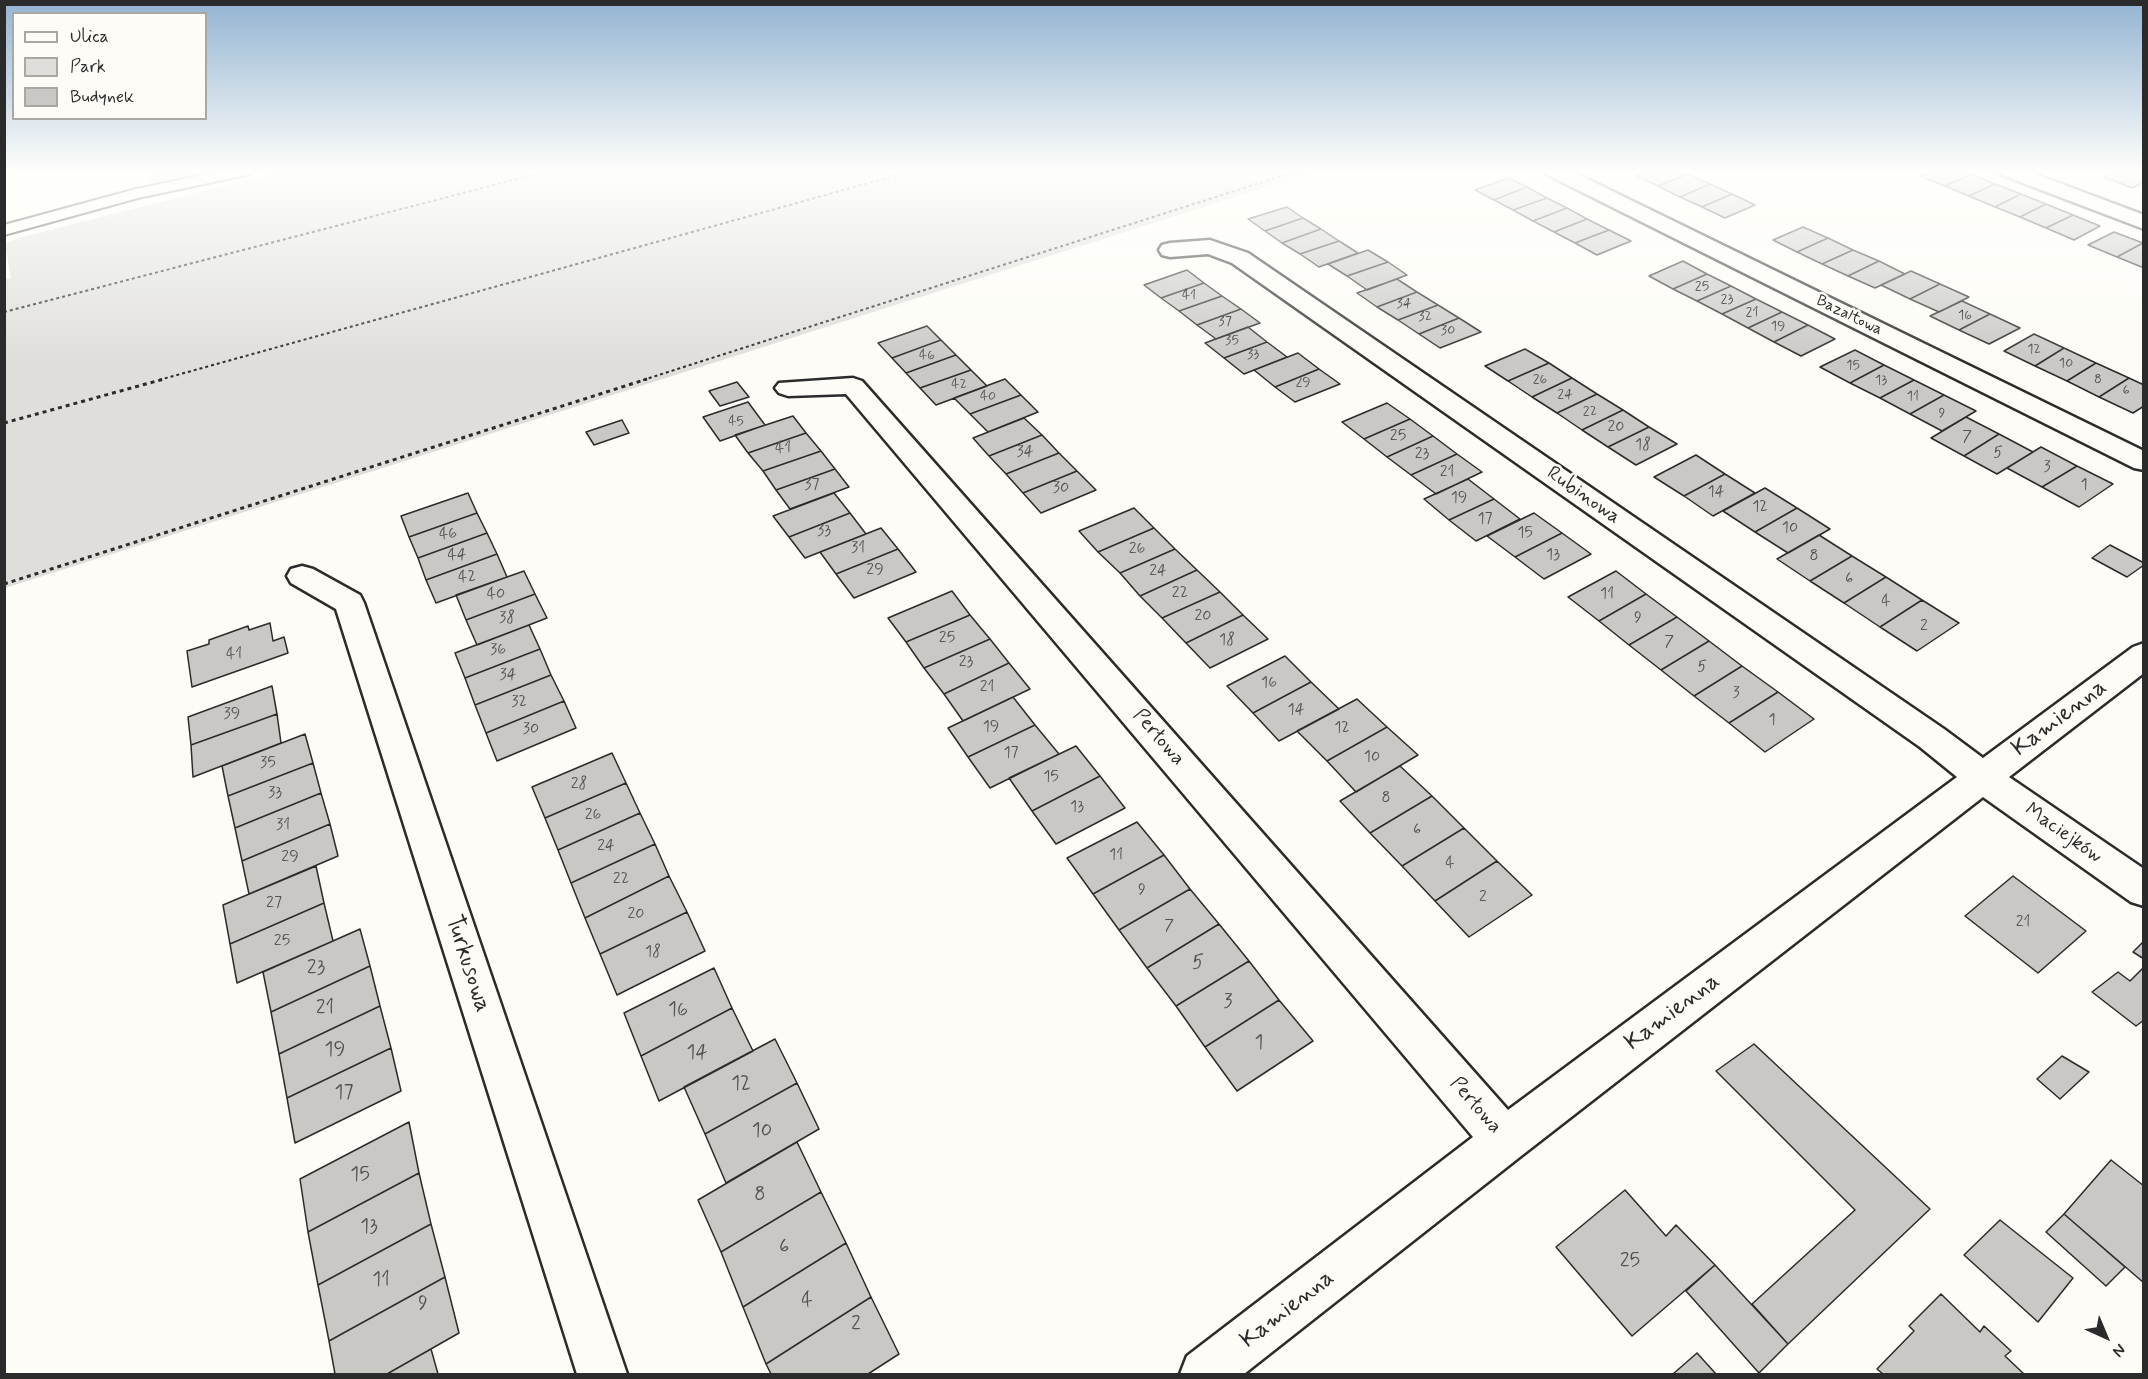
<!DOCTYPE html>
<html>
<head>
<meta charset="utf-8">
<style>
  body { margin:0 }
  #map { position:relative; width:2148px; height:1379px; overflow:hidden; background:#fdfcf7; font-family:Mynerve,sans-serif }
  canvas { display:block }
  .frame { position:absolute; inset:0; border:6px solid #2b2b2b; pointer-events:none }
  .legend { position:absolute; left:12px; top:12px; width:195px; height:108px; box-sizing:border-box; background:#fdfcf7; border:2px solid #a9a8a5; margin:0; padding:8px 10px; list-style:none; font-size:18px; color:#2b2b2b }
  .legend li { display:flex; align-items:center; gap:12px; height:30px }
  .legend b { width:30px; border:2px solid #a9a8a5 }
  .north { position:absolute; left:2076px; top:1307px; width:60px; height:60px; -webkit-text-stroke:4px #fdfcf7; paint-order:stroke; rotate:136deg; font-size:16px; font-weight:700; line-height:24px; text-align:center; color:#2b2b2b }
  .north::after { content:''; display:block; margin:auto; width:21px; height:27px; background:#2b2b2b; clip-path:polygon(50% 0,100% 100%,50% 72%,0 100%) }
</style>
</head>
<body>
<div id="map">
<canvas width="2148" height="1379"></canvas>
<div class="frame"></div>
<ul class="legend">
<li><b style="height:8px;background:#fdfcf7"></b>Ulica</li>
<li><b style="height:16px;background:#dfdeda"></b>Park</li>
<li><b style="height:16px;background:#c9c8c4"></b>Budynek</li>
</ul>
<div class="north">N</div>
</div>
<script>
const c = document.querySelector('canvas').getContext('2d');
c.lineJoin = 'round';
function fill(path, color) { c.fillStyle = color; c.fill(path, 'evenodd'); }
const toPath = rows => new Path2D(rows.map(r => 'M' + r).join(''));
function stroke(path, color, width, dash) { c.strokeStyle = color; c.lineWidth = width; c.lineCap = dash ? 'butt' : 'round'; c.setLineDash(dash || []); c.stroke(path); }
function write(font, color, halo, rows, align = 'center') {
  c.font = font + ' Mynerve,sans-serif'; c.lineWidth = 5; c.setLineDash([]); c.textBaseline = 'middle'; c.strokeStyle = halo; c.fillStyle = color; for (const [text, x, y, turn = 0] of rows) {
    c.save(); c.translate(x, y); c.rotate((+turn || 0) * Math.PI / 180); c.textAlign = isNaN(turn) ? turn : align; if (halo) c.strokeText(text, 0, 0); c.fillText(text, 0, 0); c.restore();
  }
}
const green = toPath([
  [153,171,207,171,149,187],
  [283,171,1317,171,5,588,4,280,11,278,5,244,18,238]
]);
const building = toPath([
  [1650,171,1681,171,1688,174,1658,186,1637,176,1650,171],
  [1932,171,1963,171,1971,174,1945,186,1920,176,1932,171],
  [2117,171,2144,171,2144,182,2132,188,2104,177,2117,171],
  [1688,174,1710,184,1680,197,1658,186,1688,174],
  [1971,174,1995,184,1969,196,1945,186,1971,174],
  [1508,178,1527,187,1494,200,1475,190,1508,178],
  [1710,184,1732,194,1702,207,1680,197,1710,184],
  [1995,184,2021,194,1995,207,1969,196,1995,184],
  [1527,187,1547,198,1513,210,1494,200,1527,187],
  [1732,194,1755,205,1725,218,1702,207,1732,194],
  [2021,194,2046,204,2020,217,1995,207,2021,194],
  [1547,198,1567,208,1533,221,1513,210,1547,198],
  [2046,204,2073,215,2046,228,2020,217,2046,204],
  [1287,207,1303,218,1265,231,1248,219,1287,207],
  [1567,208,1587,219,1554,232,1533,221,1567,208],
  [2073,215,2100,226,2074,240,2046,228,2073,215],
  [1303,218,1321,229,1282,243,1265,231,1303,218],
  [1587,219,1609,230,1575,243,1554,232,1587,219],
  [1803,227,1828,238,1797,252,1773,240,1803,227],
  [1321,229,1339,241,1300,254,1282,243,1321,229],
  [1609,230,1631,241,1597,255,1575,243,1609,230],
  [2114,232,2143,243,2117,257,2088,245,2114,232],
  [1828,238,1853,250,1822,264,1797,252,1828,238],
  [1339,241,1358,253,1319,267,1300,254,1339,241],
  [2143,243,2144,268,2117,257,2143,243],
  [1368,250,1388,262,1347,276,1328,264,1368,250],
  [1853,250,1879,261,1848,276,1822,264,1853,250],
  [1683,261,1707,274,1673,289,1649,276,1683,261],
  [1879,261,1905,274,1875,288,1848,276,1879,261],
  [1388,262,1407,275,1367,290,1347,276,1388,262],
  [1187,270,1204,283,1161,298,1144,285,1187,270],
  [1911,271,1940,284,1910,299,1881,285,1911,271],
  [1707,274,1731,286,1697,301,1673,289,1707,274],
  [1397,279,1417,292,1377,307,1357,293,1397,279],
  [1204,283,1222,296,1179,311,1161,298,1204,283],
  [1940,284,1969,297,1939,312,1910,299,1940,284],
  [1731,286,1756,299,1722,314,1697,301,1731,286],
  [1417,292,1438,305,1398,320,1377,307,1417,292],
  [1222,296,1241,309,1197,325,1179,311,1222,296],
  [1756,299,1782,312,1748,328,1722,314,1756,299],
  [1962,301,1990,314,1959,330,1930,316,1962,301],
  [1438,305,1459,318,1419,334,1398,320,1438,305],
  [1241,309,1260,323,1216,339,1197,325,1241,309],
  [1782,312,1808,325,1774,342,1748,328,1782,312],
  [1990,314,2020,328,1989,344,1959,330,1990,314],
  [1459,318,1481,332,1440,348,1419,334,1459,318],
  [1808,325,1835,339,1801,356,1774,342,1808,325],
  [927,326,941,340,892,358,878,343,927,326],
  [1248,327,1267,342,1224,358,1205,343,1248,327],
  [2034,334,2064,348,2035,366,2004,351,2034,334],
  [941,340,956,355,906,373,892,358,941,340],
  [1267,342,1287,357,1244,374,1224,358,1267,342],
  [2064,348,2096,363,2067,381,2035,366,2064,348],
  [1525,349,1549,363,1508,381,1485,366,1525,349],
  [1855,350,1884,365,1850,383,1820,367,1855,350],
  [1298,353,1319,369,1275,387,1254,370,1298,353],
  [956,355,971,370,920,388,906,373,956,355],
  [1549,363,1572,378,1532,397,1508,381,1549,363],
  [2096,363,2129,378,2099,397,2067,381,2096,363],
  [1884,365,1914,380,1880,398,1850,383,1884,365],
  [1319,369,1340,384,1295,402,1275,387,1319,369],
  [971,370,987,386,936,405,920,388,971,370],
  [1572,378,1597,394,1557,413,1532,397,1572,378],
  [2129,378,2144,385,2144,406,2133,413,2099,397,2129,378],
  [1005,379,1021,395,970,414,954,398,1005,379],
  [1914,380,1944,395,1910,414,1880,398,1914,380],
  [737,382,749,397,720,406,709,391,737,382],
  [1597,394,1623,410,1582,430,1557,413,1597,394],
  [1021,395,1038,412,988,432,970,414,1021,395],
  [1944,395,1976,411,1942,431,1910,414,1944,395],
  [748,402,765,425,720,441,703,417,748,402],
  [1387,403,1410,419,1364,439,1342,422,1387,403],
  [1623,410,1649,427,1608,447,1582,430,1623,410],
  [793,416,806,433,748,453,735,435,793,416],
  [1966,417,1999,434,1964,456,1931,438,1966,417],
  [1024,418,1042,435,989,456,973,438,1024,418],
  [1410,419,1433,436,1387,457,1364,439,1410,419],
  [622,420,629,433,594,445,586,432,622,420],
  [1649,427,1677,444,1636,465,1608,447,1649,427],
  [806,433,821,451,763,471,748,453,806,433],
  [1999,434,2033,452,1997,474,1964,456,1999,434],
  [1042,435,1059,453,1006,474,989,456,1042,435],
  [1433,436,1457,454,1411,475,1387,457,1433,436],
  [2041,447,2077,466,2042,487,2007,468,2041,447],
  [821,451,835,469,776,490,763,471,821,451],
  [1059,453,1077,471,1023,493,1006,474,1059,453],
  [1457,454,1482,472,1436,494,1411,475,1457,454],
  [1696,455,1725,474,1684,496,1654,477,1696,455],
  [2077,466,2113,484,2079,507,2042,487,2077,466],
  [835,469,849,487,790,509,776,490,835,469],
  [1077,471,1096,490,1041,513,1023,493,1077,471],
  [1725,474,1755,493,1713,516,1684,496,1725,474],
  [1468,479,1494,499,1449,520,1424,499,1468,479],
  [1765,488,1797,508,1755,532,1723,511,1765,488],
  [468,493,477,513,409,537,401,516,468,493],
  [834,493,850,513,789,537,773,516,834,493],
  [1494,499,1520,519,1476,541,1449,520,1494,499],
  [1134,508,1154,528,1098,552,1079,531,1134,508],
  [1797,508,1830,529,1788,553,1755,532,1797,508],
  [477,513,487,533,418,558,409,537,477,513],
  [850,513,866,534,805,558,789,537,850,513],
  [1534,513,1562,533,1515,557,1487,536,1534,513],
  [881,528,898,549,836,574,820,552,881,528],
  [1154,528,1175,549,1120,573,1098,552,1154,528],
  [487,533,497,554,426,580,418,558,487,533],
  [1562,533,1591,554,1544,579,1515,557,1562,533],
  [1819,535,1852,556,1810,581,1777,559,1819,535],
  [2110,545,2144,563,2144,565,2127,577,2092,558,2110,545],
  [898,549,916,572,854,598,836,574,898,549],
  [1175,549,1197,570,1140,596,1120,573,1175,549],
  [497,554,507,577,436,603,426,580,497,554],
  [1852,556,1886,577,1844,603,1810,581,1852,556],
  [1197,570,1220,592,1162,618,1140,596,1197,570],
  [524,571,535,594,466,620,456,595,524,571],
  [1616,571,1646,594,1599,621,1568,597,1616,571],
  [1886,577,1922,600,1880,627,1844,603,1886,577],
  [952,591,970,615,906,642,888,618,952,591],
  [1220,592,1243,615,1186,643,1162,618,1220,592],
  [535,594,547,618,477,645,466,620,535,594],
  [1646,594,1677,617,1629,645,1599,621,1646,594],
  [1922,600,1959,623,1917,651,1880,627,1922,600],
  [970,615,990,639,924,668,906,642,970,615],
  [1243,615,1268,639,1210,668,1186,643,1243,615],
  [1677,617,1709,641,1661,670,1629,645,1677,617],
  [270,623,273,641,284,637,288,653,192,687,187,651,209,644,209,640,248,626,249,630,270,623],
  [529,625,540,649,465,678,455,653,529,625],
  [990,639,1009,663,944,694,924,668,990,639],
  [1709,641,1742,666,1694,696,1661,670,1709,641],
  [540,649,551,675,475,705,465,678,540,649],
  [1285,656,1311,682,1253,713,1227,686,1285,656],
  [1009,663,1030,689,963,721,944,694,1009,663],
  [1742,666,1778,692,1729,723,1694,696,1742,666],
  [551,675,564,701,486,733,475,705,551,675],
  [1311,682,1339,709,1279,741,1253,713,1311,682],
  [272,686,277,714,191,745,188,717,272,686],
  [1778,692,1814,719,1765,752,1729,723,1778,692],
  [1013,697,1035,725,968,757,948,728,1013,697],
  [1357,699,1387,727,1327,761,1297,731,1357,699],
  [564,701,576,728,497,761,486,733,564,701],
  [277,714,281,743,193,777,191,745,277,714],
  [1035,725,1059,754,990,788,968,757,1035,725],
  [1387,727,1418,755,1356,792,1327,761,1387,727],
  [305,734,313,763,228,796,222,766,305,734],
  [1076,746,1100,776,1032,811,1009,778,1076,746],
  [612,753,626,783,545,818,532,787,612,753],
  [313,763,321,793,235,828,228,796,313,763],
  [1400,766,1432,796,1370,833,1340,801,1400,766],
  [1100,776,1125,808,1056,844,1032,811,1100,776],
  [626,783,640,813,558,850,545,818,626,783],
  [321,793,330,824,242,861,235,828,321,793],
  [1432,796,1464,828,1402,866,1370,833,1432,796],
  [640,813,655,844,571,883,558,850,640,813],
  [1137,822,1164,855,1093,894,1067,858,1137,822],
  [330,824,338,856,249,894,242,861,330,824],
  [1464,828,1497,861,1435,901,1402,866,1464,828],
  [655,844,669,876,585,918,571,883,655,844],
  [1164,855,1190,889,1119,930,1093,894,1164,855],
  [1497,861,1532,895,1469,937,1435,901,1497,861],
  [316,866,324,903,230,944,223,905,316,866],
  [669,876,687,912,600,954,585,918,669,876],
  [2013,876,2086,931,2038,973,1965,916,2013,876],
  [1190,889,1219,924,1147,968,1119,930,1190,889],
  [324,903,333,941,237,983,230,944,324,903],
  [687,912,705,951,617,995,600,954,687,912],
  [1219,924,1249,961,1176,1006,1147,968,1219,924],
  [360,929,370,966,271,1012,263,972,360,929],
  [2144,941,2144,959,2133,952,2144,941],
  [1249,961,1279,1000,1205,1047,1176,1006,1249,961],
  [370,966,380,1006,279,1054,271,1012,370,966],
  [2144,967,2144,1020,2136,1026,2092,992,2118,972,2130,981,2144,967],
  [714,968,732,1008,641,1056,624,1013,714,968],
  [1279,1000,1313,1041,1237,1091,1205,1047,1279,1000],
  [380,1006,391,1048,287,1098,279,1054,380,1006],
  [732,1008,753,1051,659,1101,641,1056,732,1008],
  [775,1039,797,1083,705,1134,684,1087,775,1039],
  [1754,1044,1930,1209,1788,1344,1752,1304,1855,1210,1716,1071,1754,1044],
  [391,1048,401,1091,295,1143,287,1098,391,1048],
  [2062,1056,2089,1072,2060,1099,2037,1079,2062,1056],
  [797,1083,819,1129,726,1183,705,1134,797,1083],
  [409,1122,419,1173,308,1232,300,1179,409,1122],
  [797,1142,821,1192,721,1252,698,1200,797,1142],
  [2111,1160,2144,1186,2144,1283,2064,1214,2111,1160],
  [419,1173,431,1224,318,1285,308,1232,419,1173],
  [1625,1190,1666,1236,1676,1225,1715,1265,1632,1336,1556,1247,1625,1190],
  [821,1192,846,1243,743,1307,721,1252,821,1192],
  [2064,1214,2125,1267,2106,1286,2046,1232,2064,1214],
  [2000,1220,2073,1278,2038,1322,1964,1255,2000,1220],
  [431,1224,445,1277,329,1341,318,1285,431,1224],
  [846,1243,871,1297,766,1364,743,1307,846,1243],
  [1715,1265,1788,1344,1759,1373,1686,1291,1715,1265],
  [445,1277,459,1333,387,1374,335,1374,329,1341,445,1277],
  [1941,1294,1980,1332,1984,1326,2011,1351,2005,1356,2024,1374,1883,1374,1877,1369,1914,1331,1909,1326,1941,1294],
  [871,1297,899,1354,868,1374,771,1374,766,1364,871,1297],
  [431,1349,438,1374,387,1374,431,1349],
  [1697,1353,1716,1374,1673,1374,1697,1353]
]);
const pathFar1 = toPath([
  [4,312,548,171],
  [159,380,912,171],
  [643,380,1297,171]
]);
const path = toPath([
  [4,423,164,379],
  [4,584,647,379]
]);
const lane = toPath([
  [223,171,253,171,251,174,138,198,4,235,4,225,136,189,223,171]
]);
const street = toPath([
  [1545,171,1571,171,2144,451,2144,470,2134,468,1548,175,1545,171],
  [1999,171,2027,171,2144,215,2144,229,2002,175,1999,171],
  [1210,240,1248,253,1944,729,1983,758,2133,647,2144,643,2144,673,2009,777,2144,869,2144,906,2131,902,1983,797,1521,1156,1244,1374,1180,1374,1187,1356,1473,1137,846,394,788,396,779,393,775,388,779,383,853,378,862,381,1508,1110,1957,777,1920,747,1232,263,1208,254,1170,257,1162,255,1159,250,1162,245,1170,243,1210,240],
  [302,566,313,569,360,595,364,603,627,1374,577,1374,336,609,291,583,287,576,291,569,302,566]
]);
const farNumbernames = [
  ["25",1702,287],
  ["41",1189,296],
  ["23",1727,300],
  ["34",1404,304],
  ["21",1752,313],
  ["16",1965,316],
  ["32",1425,317],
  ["37",1225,322],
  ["19",1778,327],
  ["30",1448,331],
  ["35",1232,341],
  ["12",2034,350],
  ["33",1253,355],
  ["46",927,356],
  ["10",2066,364],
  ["15",1853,366],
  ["26",1540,380],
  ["8",2098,380],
  ["13",1881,381],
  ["29",1303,383],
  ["42",959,385],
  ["6",2126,391],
  ["24",1565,395],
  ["40",988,397],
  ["11",1913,397],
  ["22",1590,412],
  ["9",1942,414],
  ["45",736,422]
];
const farStreetnames = [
  ["Bazaltowa",1849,316,26]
];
const numberNames = [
  ["20",1616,428],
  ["25",1398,437],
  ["7",1967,438],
  ["18",1643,446],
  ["41",783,449],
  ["34",1025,453],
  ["5",1998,454],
  ["23",1422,455],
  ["3",2047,468],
  ["21",1447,473],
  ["37",812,486],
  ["1",2084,486],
  ["30",1061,489],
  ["14",1716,493],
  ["19",1459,499],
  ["12",1760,508],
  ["17",1485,520],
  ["10",1790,529],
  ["33",824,532],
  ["15",1525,534],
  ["46",448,535],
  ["31",858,549],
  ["26",1137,550],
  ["44",457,556],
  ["13",1553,556],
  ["8",1814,557],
  ["29",875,571],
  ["24",1158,572],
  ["42",467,578],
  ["6",1849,580],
  ["22",1180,594],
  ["40",496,595],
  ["11",1607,595],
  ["4",1886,602],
  ["20",1203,617],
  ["38",507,619],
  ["9",1638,619],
  ["2",1924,627],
  ["25",947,639],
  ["18",1227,641],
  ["7",1669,643],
  ["36",498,651],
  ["41",234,655],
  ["23",966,663],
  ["5",1702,668],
  ["34",508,676],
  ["16",1269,684],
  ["21",987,688],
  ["3",1736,694],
  ["32",519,703],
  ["14",1296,711],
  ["39",232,715],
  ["1",1772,721],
  ["19",991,728],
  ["12",1342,729],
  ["30",531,730],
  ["17",1011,754],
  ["10",1372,758],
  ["35",268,764],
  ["15",1051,778],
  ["28",579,785],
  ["33",275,794],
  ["8",1386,799],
  ["13",1077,808],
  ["26",593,816],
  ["31",283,826],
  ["6",1417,831],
  ["24",606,847],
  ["11",1116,856],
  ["29",290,858],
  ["4",1450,864],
  ["22",621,880],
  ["9",1142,891],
  ["2",1483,898],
  ["27",274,904],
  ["20",636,915],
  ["21",2023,923],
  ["7",1169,927],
  ["25",282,942],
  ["18",653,953]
];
const streetNames = [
  ["Rubinowa",1583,496,35],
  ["Perłowa",1158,738,49],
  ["Maciejków",2063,834,35],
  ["Perłowa",1475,1106,49]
];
const nearNumbernames = [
  ["5",1198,964],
  ["23",316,969],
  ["3",1228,1003],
  ["21",325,1009],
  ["16",678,1011],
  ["1",1259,1044],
  ["19",335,1051],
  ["14",697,1054],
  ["12",741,1085],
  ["17",344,1094],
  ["10",762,1132],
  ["15",360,1176],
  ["8",760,1196],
  ["13",369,1228],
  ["6",784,1248],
  ["25",1630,1262],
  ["11",381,1281],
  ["4",807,1302],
  ["9",423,1305],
  ["2",856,1325]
];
const nearStreetnames = [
  ["Kamienna",2060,719,-37],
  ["Turkusowa",467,964,72],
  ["Kamienna",1673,1013,-37],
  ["Kamienna",1288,1310,-38]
];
fill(green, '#dfdeda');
fill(building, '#c9c8c4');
stroke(building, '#2b2b2b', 1.5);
stroke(lane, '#2b2b2b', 4);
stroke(street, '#2b2b2b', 5);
stroke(pathFar1, '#2b2b2b', 2, [3, 3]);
stroke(path, '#2b2b2b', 3, [4, 4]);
fill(lane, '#fdfcf7');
fill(street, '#fdfcf7');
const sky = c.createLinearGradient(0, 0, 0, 364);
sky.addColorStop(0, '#93b4d2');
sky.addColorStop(0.47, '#fefefb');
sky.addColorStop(1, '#fefefb00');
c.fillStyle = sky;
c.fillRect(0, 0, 2148, 364);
write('14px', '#525251', null, farNumbernames);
write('16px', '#2b2b2b', '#fdfcf7', farStreetnames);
write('16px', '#525251', null, numberNames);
write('20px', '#2b2b2b', '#fdfcf7', streetNames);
write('20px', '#525251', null, nearNumbernames);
write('24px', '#2b2b2b', '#fdfcf7', nearStreetnames);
</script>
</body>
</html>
